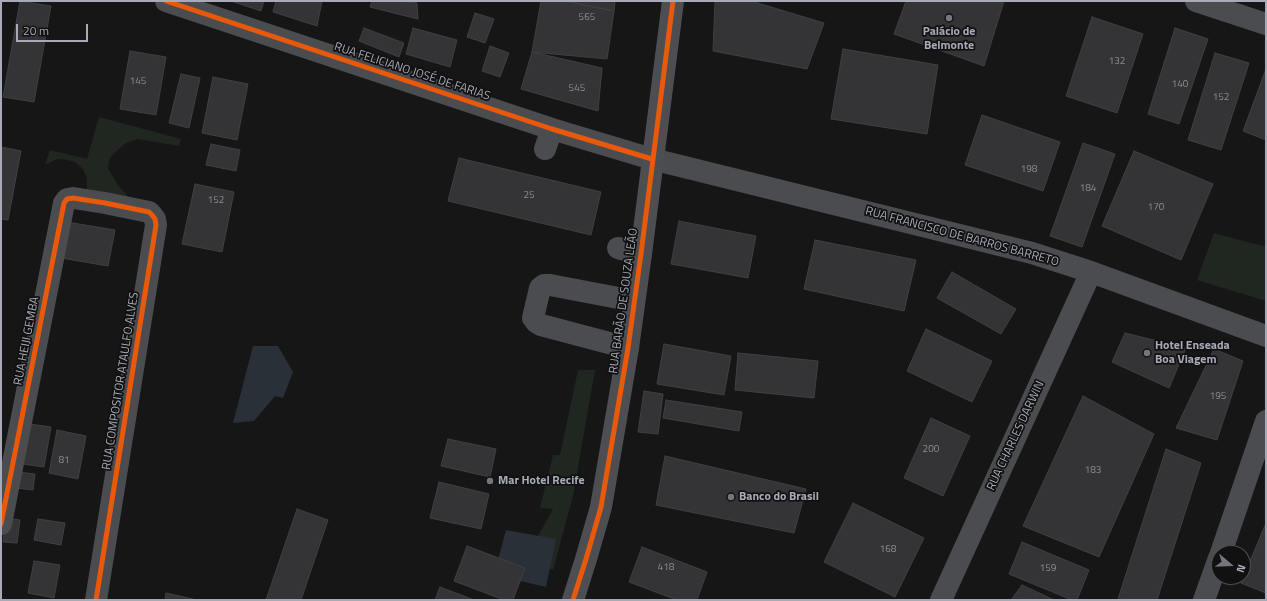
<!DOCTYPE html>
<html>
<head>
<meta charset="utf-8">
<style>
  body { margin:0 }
  #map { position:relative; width:1267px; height:601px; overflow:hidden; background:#161617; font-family:"Titillium Web",sans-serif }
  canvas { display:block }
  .frame { position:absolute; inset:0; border:2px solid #a8abb7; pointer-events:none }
  .north { position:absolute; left:1211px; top:545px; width:40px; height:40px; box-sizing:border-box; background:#111112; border:1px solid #4d4f54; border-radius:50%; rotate:109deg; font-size:11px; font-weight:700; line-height:16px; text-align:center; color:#a8abb7 }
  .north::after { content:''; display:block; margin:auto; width:14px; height:18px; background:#75777f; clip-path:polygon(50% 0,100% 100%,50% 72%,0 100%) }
  .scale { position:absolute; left:16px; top:24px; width:72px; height:18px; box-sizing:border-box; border:2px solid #a8abb7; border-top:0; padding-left:5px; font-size:12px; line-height:14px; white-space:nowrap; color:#a8abb7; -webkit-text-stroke:3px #111112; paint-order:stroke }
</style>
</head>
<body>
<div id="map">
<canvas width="1267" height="601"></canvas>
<div class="frame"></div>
<div class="north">N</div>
<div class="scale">20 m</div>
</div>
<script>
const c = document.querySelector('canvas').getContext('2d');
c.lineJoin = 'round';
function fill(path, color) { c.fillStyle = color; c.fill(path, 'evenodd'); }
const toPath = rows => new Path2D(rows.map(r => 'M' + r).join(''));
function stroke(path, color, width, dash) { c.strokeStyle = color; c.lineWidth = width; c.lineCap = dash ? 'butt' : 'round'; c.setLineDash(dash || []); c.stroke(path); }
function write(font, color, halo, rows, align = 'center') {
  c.font = font + ' "Titillium Web",sans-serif'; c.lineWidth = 3.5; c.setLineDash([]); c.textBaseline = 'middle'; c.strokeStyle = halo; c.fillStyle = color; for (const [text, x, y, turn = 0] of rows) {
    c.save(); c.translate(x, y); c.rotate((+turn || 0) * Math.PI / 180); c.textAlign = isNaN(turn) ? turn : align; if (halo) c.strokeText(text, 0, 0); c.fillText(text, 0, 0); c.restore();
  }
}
const green = toPath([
  [99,117,181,139,179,146,138,139,126,143,114,153,110,158,108,165,109,170,118,185,133,202,85,194,87,188,87,178,83,169,75,162,63,159,57,159,45,165,50,150,87,159],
  [1214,233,1266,247,1266,301,1197,280],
  [578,370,595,370,573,496,553,570,525,559,553,509,540,508,553,455,560,455]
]);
const water = toPath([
  [253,346,278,346,293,372,283,398,275,396,254,421,233,423],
  [506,530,556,539,546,587,494,575]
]);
const building = toPath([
  [20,1,51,6,34,102,3,97,20,1],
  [231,1,264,1,261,11,231,1],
  [276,1,322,1,317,26,273,12,276,1],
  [372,1,403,1,417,3,418,19,370,7,372,1],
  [541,1,565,1,614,11,607,59,532,52,541,1],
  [565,1,615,1,614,11,565,1],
  [715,1,751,1,824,23,807,69,713,51,715,1],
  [906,1,1004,1,984,66,894,34,906,1],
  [475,13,494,19,485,43,467,37,475,13],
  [1092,17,1143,34,1117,113,1066,96,1092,17],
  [364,28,404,43,399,57,359,41,364,28],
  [413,28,457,40,450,67,406,54,413,28],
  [1175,28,1208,39,1179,124,1148,114,1175,28],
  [490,46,509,53,500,77,482,71,490,46],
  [843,49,938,65,927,134,831,119,843,49],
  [130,51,166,57,156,115,120,109,130,51],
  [532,52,602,68,598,111,521,89,532,52],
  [1215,53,1249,63,1221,150,1188,140,1215,53],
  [1266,69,1266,140,1243,131,1266,69],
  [181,74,200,78,189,128,169,123,181,74],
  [213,77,248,84,237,140,202,133,213,77],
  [982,115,1060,142,1043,191,965,165,982,115],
  [1083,143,1115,154,1082,247,1050,236,1083,143],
  [211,144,240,150,236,171,206,165,211,144],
  [1,147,21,151,8,220,1,219,1,147],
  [1134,151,1213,184,1181,260,1102,226,1134,151],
  [459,158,601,192,591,235,448,201,459,158],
  [195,184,234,192,222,252,182,244,195,184],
  [679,221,756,236,748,278,671,264,679,221],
  [67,222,115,230,108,266,61,258,67,222],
  [815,240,916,260,904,311,804,289,815,240],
  [952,272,1016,309,1001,334,937,298,952,272],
  [926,329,992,361,972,402,907,371,926,329],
  [1125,333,1186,348,1169,388,1112,362,1125,333],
  [664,344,731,356,724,395,657,384,664,344],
  [1214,349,1243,361,1217,440,1176,428,1214,349],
  [738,353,818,361,814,398,735,390,738,353],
  [644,391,663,394,658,434,638,432,644,391],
  [1083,396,1154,434,1099,557,1023,526,1083,396],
  [666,400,742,412,739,431,663,418,666,400],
  [931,418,970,436,943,496,904,478,931,418],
  [30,424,51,427,44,467,23,464,30,424],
  [57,430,86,436,78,479,49,473,57,430],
  [448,439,496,449,490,477,441,466,448,439],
  [1166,449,1201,463,1157,600,1119,600,1118,599,1166,449],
  [665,456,806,489,794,533,656,505,665,456],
  [18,472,35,474,33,490,16,488,18,472],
  [439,482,489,494,481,529,430,518,439,482],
  [853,503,924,538,895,597,824,562,853,503],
  [297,509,328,520,301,600,266,600,297,509],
  [6,518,20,520,17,543,3,542,6,518],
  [38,519,65,523,61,545,34,540,38,519],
  [1266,523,1266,593,1241,583,1266,523],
  [1022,542,1089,570,1077,600,1072,600,1009,574,1022,542],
  [467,546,525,568,513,600,504,600,454,581,467,546],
  [642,547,707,572,697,600,677,600,629,582,642,547],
  [34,561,60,565,54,598,28,593,34,561],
  [1022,585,1054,600,1011,600,1022,585],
  [440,587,474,600,435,600,440,587],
  [166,593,197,600,165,600,166,593]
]);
const minor = toPath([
  [166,1,552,129,652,159,1032,253,1091,272,1266,336],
  [1196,1,1266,24],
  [545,149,552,129],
  [618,248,641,254],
  [628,348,541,325,536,322,533,318,540,288,544,285,550,285,634,301],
  [1,524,64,203,67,199,73,198,105,203,149,212,152,215,155,219,156,225,96,600],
  [1221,553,1266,421],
  [941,600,1091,272],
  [1204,600,1219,558]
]);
const major = toPath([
  [573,600,586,559,601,507,628,348,641,254,673,1]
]);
const cycleway = toPath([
  [166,1,552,129,652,159],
  [1,524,64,203,67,199,73,198,105,203,149,212,152,215,155,219,156,225,96,600],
  [573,600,586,559,601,507,628,348,641,254,673,1]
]);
const markers = [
  [949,18,4,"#75777f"],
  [1147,353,4,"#75777f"],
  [490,481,4,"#75777f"],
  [731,497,4,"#75777f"]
];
const numberNames = [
  ["565",587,18],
  ["132",1117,62],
  ["145",138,82],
  ["140",1180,85],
  ["545",577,89],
  ["152",1221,98],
  ["198",1029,170],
  ["184",1088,189],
  ["25",529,196],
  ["152",216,201],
  ["170",1156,208],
  ["195",1218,397],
  ["200",931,450],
  ["81",64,461],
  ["183",1093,471],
  ["168",888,550],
  ["418",666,568],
  ["159",1048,569]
];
const poiNames = [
  ["Palácio de",949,32,"center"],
  ["Belmonte",949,46,"center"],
  ["Hotel Enseada",1155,346],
  ["Boa Viagem",1155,360],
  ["Mar Hotel Recife",498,481],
  ["Banco do Brasil",739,497]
];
const streetNames = [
  ["RUA FELICIANO JOSÉ DE FARIAS",412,72,18],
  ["RUA FRANCISCO DE BARROS BARRETO",962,237,15],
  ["RUA BARÃO DE SOUZA LEÃO",624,301,-82],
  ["RUA HEIJI GEMBA",27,341,-79],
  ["RUA COMPOSITOR ATAULFO ALVES",121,381,-81],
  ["RUA CHARLES DARWIN",1016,436,-65]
];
fill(green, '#202721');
fill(water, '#2a3038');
fill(building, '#343436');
stroke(building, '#3f4043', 1);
stroke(minor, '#4b4c4f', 22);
stroke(major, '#4d4e51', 22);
stroke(cycleway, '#e8590c', 5);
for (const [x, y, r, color] of markers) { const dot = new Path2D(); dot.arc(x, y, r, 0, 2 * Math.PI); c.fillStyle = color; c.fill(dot); stroke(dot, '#111112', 1.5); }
write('10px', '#8b8d97', null, numberNames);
write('bold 12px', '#a8abb7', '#111112', poiNames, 'left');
write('12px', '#a8abb7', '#111112', streetNames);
</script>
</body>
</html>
